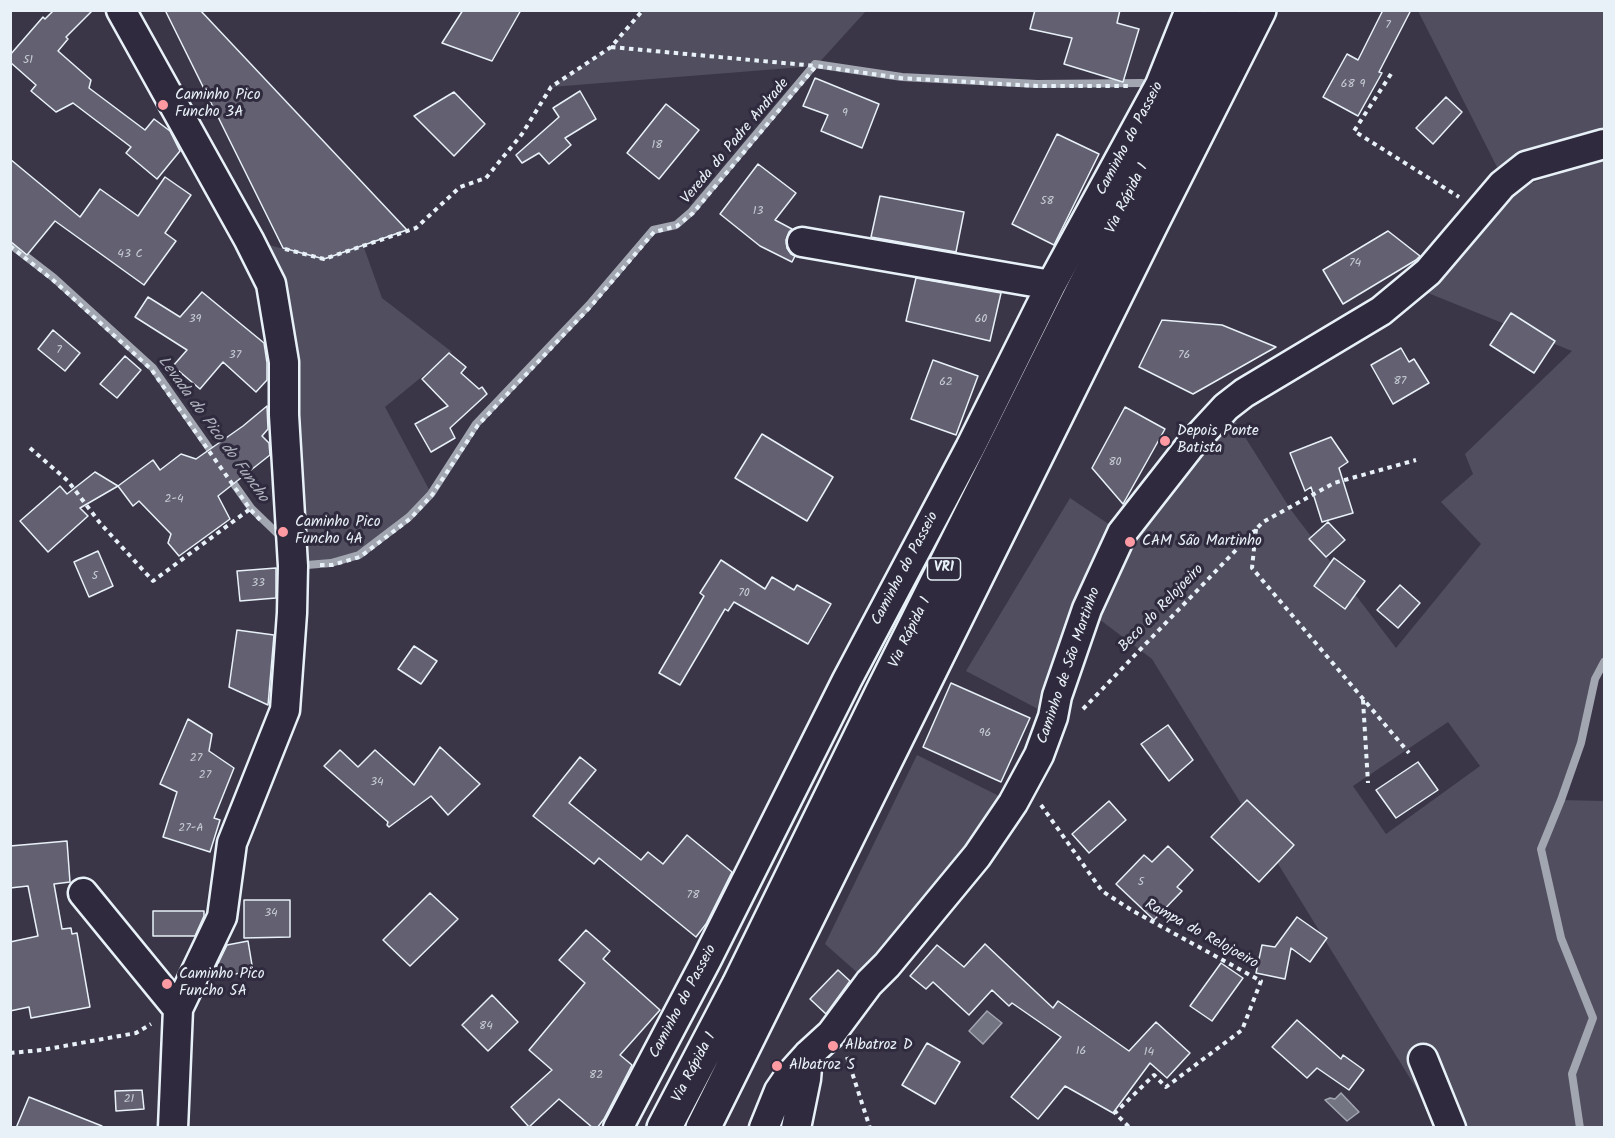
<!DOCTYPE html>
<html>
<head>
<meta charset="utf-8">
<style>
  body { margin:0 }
  #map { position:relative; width:1615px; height:1138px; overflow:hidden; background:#3a3648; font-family:Kalam,sans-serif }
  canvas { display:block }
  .frame { position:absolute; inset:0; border:12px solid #e8f1f8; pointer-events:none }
</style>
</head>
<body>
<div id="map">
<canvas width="1615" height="1138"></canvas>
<div class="frame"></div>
</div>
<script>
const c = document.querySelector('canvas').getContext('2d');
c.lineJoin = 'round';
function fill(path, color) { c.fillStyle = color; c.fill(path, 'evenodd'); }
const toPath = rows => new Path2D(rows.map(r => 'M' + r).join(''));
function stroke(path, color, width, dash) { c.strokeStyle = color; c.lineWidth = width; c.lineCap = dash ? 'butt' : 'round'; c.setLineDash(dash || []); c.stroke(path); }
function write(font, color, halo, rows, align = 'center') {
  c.font = font + ' Kalam,sans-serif'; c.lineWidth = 6; c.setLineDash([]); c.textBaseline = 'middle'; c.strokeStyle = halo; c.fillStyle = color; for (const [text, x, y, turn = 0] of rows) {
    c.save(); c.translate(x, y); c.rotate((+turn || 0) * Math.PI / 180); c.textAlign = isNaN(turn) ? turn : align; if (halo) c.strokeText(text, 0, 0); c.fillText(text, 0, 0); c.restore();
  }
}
const green = toPath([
  [643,11,644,10,866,11,816,66,551,87,611,47],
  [1418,11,1604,11,1604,128,1498,169],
  [1604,161,1604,662,1595,679,1581,743,1561,800,1604,801,1604,1127,1440,1127,1152,659,1087,610,1053,717,966,671,1070,498,1122,533,1226,407,1291,510,1396,648,1481,544,1441,502,1473,474,1465,454,1572,351,1423,291,1497,203,1522,186,1583,166],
  [1448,722,1480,766,1386,834,1353,786],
  [249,240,324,259,363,245,382,298,452,352,385,407,432,495,411,518,360,557,332,565,293,566,284,415],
  [917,755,1013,803,869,983,825,944]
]);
const water = toPath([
  [987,1011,1002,1023,983,1044,969,1031,987,1011],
  [1341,1093,1359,1112,1347,1121,1325,1100,1330,1098,1335,1099,1341,1093]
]);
const stream = toPath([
  [10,244,54,278,153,368,216,458],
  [229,477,251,508,282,538],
  [307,565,331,563,359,555,409,517,431,494,476,424,589,305,653,230,676,225,691,212,815,64,902,77,1037,84,1142,83],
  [1580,1128,1572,1074,1593,1018,1561,938,1541,849,1561,800,1581,743,1595,679,1604,662]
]);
const building = toPath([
  [54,10,93,10,66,37,68,39,58,51,91,80,89,88,145,130,154,119,170,131,180,151,157,179,126,153,131,147,73,103,56,112,31,91,36,85,10,62,10,55,43,17,45,19,54,10],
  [165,10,200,10,407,230,324,259,283,248,165,10],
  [463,10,521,10,492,61,442,43,463,10],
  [1035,10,1120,10,1117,23,1139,29,1123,82,1064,64,1072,38,1030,29,1035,10],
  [1383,10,1411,10,1379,72,1382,73,1358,116,1323,97,1347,54,1358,60,1383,10],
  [815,78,879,104,862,148,821,131,828,115,803,106,815,78],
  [580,91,596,119,565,138,571,145,549,164,539,153,522,163,516,155,559,117,553,108,580,91],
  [454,92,485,124,454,156,414,116,454,92],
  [1446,97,1462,112,1433,144,1416,128,1446,97],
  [666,104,699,130,659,179,627,153,666,104],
  [1057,134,1099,154,1054,245,1012,224,1057,134],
  [10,159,80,217,100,189,138,216,165,177,191,195,165,233,176,241,144,285,55,221,27,255,10,241,10,159],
  [758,164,796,193,775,220,792,229,789,232,786,240,787,248,791,254,795,256,792,262,760,246,720,214,758,164],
  [880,196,964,212,956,252,871,237,880,196],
  [1388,231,1420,256,1416,260,1343,304,1323,270,1388,231],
  [916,278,1001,293,990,341,906,321,916,278],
  [202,292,264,343,267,363,267,380,256,392,223,362,200,389,173,366,187,350,135,317,148,297,180,317,202,292],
  [1511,313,1555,341,1534,373,1490,345,1511,313],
  [1162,320,1222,325,1276,347,1193,394,1139,367,1162,320],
  [53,330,80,353,65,371,38,349,53,330],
  [1401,348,1409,362,1414,359,1429,383,1393,404,1371,365,1401,348],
  [449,353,466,367,461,373,479,389,482,387,487,394,450,428,455,438,431,452,415,424,448,406,422,379,449,353],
  [125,356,141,370,117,398,100,384,125,356],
  [933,360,978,376,956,435,911,419,933,360],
  [267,406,268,429,262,436,269,443,270,455,218,496,230,519,179,556,168,543,171,534,139,501,133,506,118,486,153,460,160,470,181,454,196,459,243,426,267,406],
  [1125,407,1165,429,1123,504,1092,468,1125,407],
  [762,434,833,477,807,521,735,478,762,434],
  [1331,437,1348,462,1339,468,1353,513,1322,522,1311,487,1305,491,1290,453,1331,437],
  [95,472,118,486,80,508,88,516,48,552,20,521,60,486,67,494,95,472],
  [1328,522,1345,540,1326,557,1309,539,1328,522],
  [98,551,113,586,89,597,74,562,98,551],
  [1334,558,1365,581,1345,609,1314,586,1334,558],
  [721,560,765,589,772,577,794,590,797,585,831,604,808,644,734,602,728,611,725,609,680,685,659,673,704,596,700,593,721,560],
  [276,568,276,598,240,601,237,571,276,568],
  [1400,585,1420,603,1398,628,1377,610,1400,585],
  [237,630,274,635,268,705,229,687,237,630],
  [414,646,437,661,421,684,398,669,414,646],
  [951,683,1030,718,1001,782,923,747,951,683],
  [188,719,212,734,209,751,234,768,214,818,220,820,210,852,163,837,177,792,160,784,188,719],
  [1168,725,1193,760,1169,781,1141,744,1168,725],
  [440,747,480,784,448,815,431,796,389,827,387,825,388,822,324,766,340,750,358,767,375,750,414,785,440,747],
  [580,757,596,770,569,803,641,860,648,852,663,864,687,835,732,872,706,924,696,937,599,858,594,864,533,816,580,757],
  [1418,762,1438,790,1396,818,1376,790,1418,762],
  [1247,800,1294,845,1259,882,1211,837,1247,800],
  [1109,801,1126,820,1089,853,1072,834,1109,801],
  [67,841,70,882,54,884,62,929,71,928,72,934,77,933,90,1007,31,1018,29,1007,10,1011,10,942,38,936,28,886,10,888,10,846,67,841],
  [1168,846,1193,870,1177,887,1182,891,1154,920,1116,884,1144,855,1152,862,1168,846],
  [430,893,458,919,410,966,383,940,430,893],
  [244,900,290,900,290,937,244,938,244,900],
  [153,911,204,911,204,916,195,936,153,936,153,911],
  [1297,917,1327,938,1310,962,1291,948,1285,979,1256,973,1262,945,1275,947,1297,917],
  [586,930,610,951,603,959,660,1010,620,1055,632,1065,604,1119,597,1128,593,1128,559,1099,529,1127,511,1107,552,1070,529,1050,585,983,559,960,586,930],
  [248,941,253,971,211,978,227,945,248,941],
  [985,944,1053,1008,1058,1001,1129,1051,1156,1022,1190,1053,1167,1078,1150,1063,1113,1113,1065,1086,1038,1119,1011,1097,1061,1037,1012,1003,1009,1006,992,990,969,1015,933,982,926,989,910,976,937,945,964,967,985,944],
  [1221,963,1243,978,1212,1021,1190,1006,1221,963],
  [838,970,850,981,826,1014,810,999,838,970],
  [492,995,518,1022,488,1051,462,1025,492,995],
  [1297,1020,1341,1059,1343,1055,1364,1070,1349,1090,1317,1068,1307,1078,1272,1047,1297,1020],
  [927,1043,960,1062,935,1104,902,1085,927,1043],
  [142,1090,144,1109,116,1111,115,1091,142,1090],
  [29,1097,102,1126,102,1128,16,1128,29,1097]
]);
const path = toPath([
  [611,47,816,66],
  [1391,74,1354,131,1459,197],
  [10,246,53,280,151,369,250,509,263,523],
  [285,249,324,259,416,228,460,187,486,178,522,134,551,87,611,47,643,10],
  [30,448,68,481,100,523,153,581,250,509],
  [1256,529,1252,568,1409,753],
  [320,565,332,565,360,557,411,518,432,495,478,425,591,306,654,232,677,226,693,213,816,66,901,78,1037,86,1131,86],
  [1363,700,1368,783],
  [1083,709,1263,522,1334,483,1416,460],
  [1041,805,1102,891,1133,911,1261,981,1242,1030,1166,1087,1154,1075,1115,1113,1130,1128],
  [10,1053,42,1050,136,1033,151,1024],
  [847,1057,870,1128]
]);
const minor = toPath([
  [121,10,249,240,271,284,284,362,284,415,293,566,292,613,285,710,232,843,222,917,178,1009,173,1128],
  [802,242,1051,285],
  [83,893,178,1009],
  [1423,1059,1451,1128],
  [618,1128,707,959,847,680,970,448,1051,285,1160,85,1190,10],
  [764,1128,779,1091,790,1075,808,1055,831,1034,869,983,887,965,977,856,1013,803,1039,755,1053,717,1057,696,1087,609,1122,533,1190,446,1226,407,1244,393,1381,311,1428,272,1502,185,1526,166,1604,144],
  [796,1128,806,1079,808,1055]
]);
const highway = toPath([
  [664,1128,739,985,882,693,1223,10],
  [703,1128,1152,222,1259,10]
]);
const markers = [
  [163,105,6,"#ff9aa2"],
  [1165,441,6,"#ff9aa2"],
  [283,532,6,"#ff9aa2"],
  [1130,542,6,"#ff9aa2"],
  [167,984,6,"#ff9aa2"],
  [833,1046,6,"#ff9aa2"],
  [777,1066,6,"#ff9aa2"]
];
const numberNames = [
  ["7",1388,26],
  ["51",28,61],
  ["68 9",1353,85],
  ["9",845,114],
  ["18",657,146],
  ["58",1047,202],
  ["13",758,212],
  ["43 C",130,255],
  ["74",1355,264],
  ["39",195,320],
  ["60",981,320],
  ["7",59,351],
  ["37",235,356],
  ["76",1184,356],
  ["87",1400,382],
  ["62",946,383],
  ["80",1115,463],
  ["2-4",174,500],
  ["5",95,577],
  ["33",258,584],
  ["70",744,594],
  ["96",985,734],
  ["27",196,759],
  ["27",205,776],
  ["34",377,783],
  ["27-A",191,829],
  ["5",1141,883],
  ["78",693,896],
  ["34",271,914],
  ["84",486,1027],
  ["16",1081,1052],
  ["14",1149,1053],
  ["82",596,1076],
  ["21",129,1100]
];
const shields = [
  [944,569,33]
];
const shieldNames = [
  ["VR1",944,569]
];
const poiNames = [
  ["Caminho Pico",175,96],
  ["Funcho 3A",175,113],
  ["Depois Ponte",1177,432],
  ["Batista",1177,449],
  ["Caminho Pico",295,523],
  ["Funcho 4A",295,540],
  ["CAM São Martinho",1142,542],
  ["Caminho Pico",179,975],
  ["Funcho 5A",179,992],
  ["Albatroz D",845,1046],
  ["Albatroz S",789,1066]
];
const streetNames = [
  ["Caminho do Passeio",1131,139,-62],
  ["Vereda do Padre Andrade",736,142,-50],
  ["Via Rápida 1",1128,199,-63],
  ["Caminho do Passeio",906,569,-62],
  ["Beco do Relojoeiro",1162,609,-46],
  ["Via Rápida 1",911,633,-64],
  ["Caminho de São Martinho",1070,666,-71],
  ["Rampa do Relojoeiro",1201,935,29],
  ["Caminho do Passeio",684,1002,-62],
  ["Via Rápida 1",695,1068,-62]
];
const waterNames = [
  ["Levada do Pico do Funcho",212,430,54]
];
fill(green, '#504e5f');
fill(water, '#737482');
stroke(water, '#a2a6b1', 1.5);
stroke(stream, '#a2a6b1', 8);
fill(building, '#636171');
stroke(building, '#e8f1f8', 1.5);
stroke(minor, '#e8f1f8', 33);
stroke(highway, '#e8f1f8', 38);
stroke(path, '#e8f1f8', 4, [4.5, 4.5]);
stroke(minor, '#2f2a3d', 28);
stroke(highway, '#2f2a3d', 33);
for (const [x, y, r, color] of markers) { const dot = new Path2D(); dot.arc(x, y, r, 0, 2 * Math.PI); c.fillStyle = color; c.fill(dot); stroke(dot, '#2f2a3d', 2); }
write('12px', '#c7cdd6', null, numberNames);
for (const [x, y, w] of shields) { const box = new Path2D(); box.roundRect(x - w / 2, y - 11, w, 22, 4.5); c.fillStyle = '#2f2a3d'; c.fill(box); stroke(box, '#e8f1f8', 1.5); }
write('bold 14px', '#e8f1f8', null, shieldNames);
write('15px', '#e8f1f8', '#2f2a3d', poiNames, 'left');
write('15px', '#e8f1f8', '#2f2a3d', streetNames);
write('italic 16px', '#aeb2bd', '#2f2a3d', waterNames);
</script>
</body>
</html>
